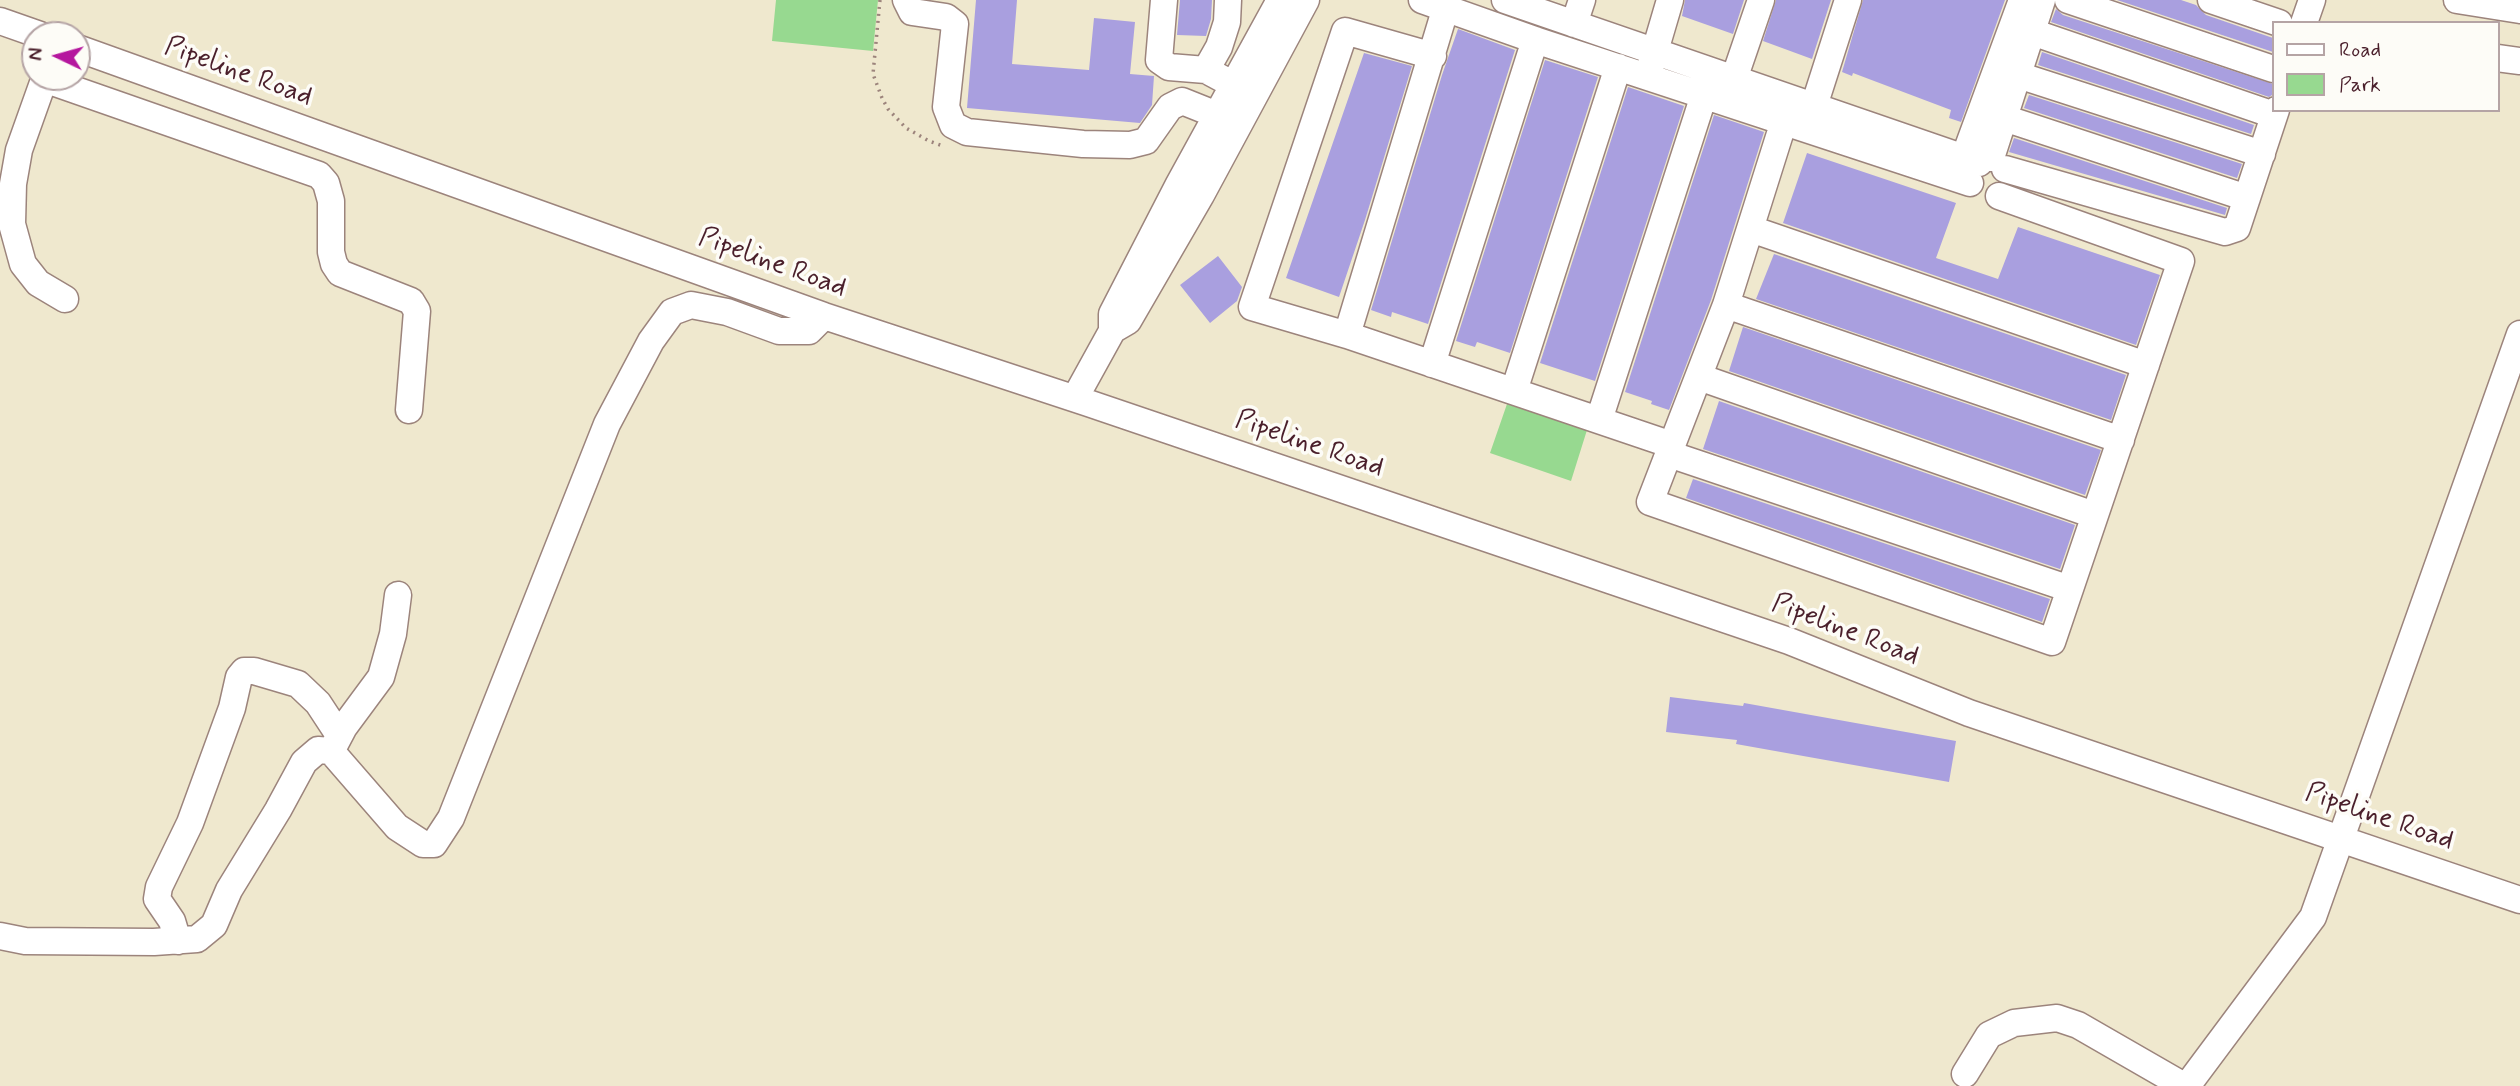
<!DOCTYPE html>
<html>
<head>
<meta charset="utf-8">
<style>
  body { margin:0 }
  #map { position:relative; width:2520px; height:1086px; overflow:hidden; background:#efe8ce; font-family:Mynerve,sans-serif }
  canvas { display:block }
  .legend { position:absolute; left:2272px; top:21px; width:228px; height:91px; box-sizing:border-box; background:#fdfcf7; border:2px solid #b5a4a5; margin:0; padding:9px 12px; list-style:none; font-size:21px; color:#4a1f2b }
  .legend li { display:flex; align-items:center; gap:14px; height:35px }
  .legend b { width:35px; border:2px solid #b5a4a5 }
  .north { position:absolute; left:21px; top:21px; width:70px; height:70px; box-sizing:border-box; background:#fdfcf7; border:2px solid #b5a4a5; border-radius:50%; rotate:275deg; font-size:19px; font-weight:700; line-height:28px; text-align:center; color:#4a1f2b }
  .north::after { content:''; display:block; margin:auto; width:24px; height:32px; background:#b5179e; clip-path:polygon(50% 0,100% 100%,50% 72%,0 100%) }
</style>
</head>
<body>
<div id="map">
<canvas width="2520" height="1086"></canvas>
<ul class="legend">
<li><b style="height:9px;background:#fff"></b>Road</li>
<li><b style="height:19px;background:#97d990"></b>Park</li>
</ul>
<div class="north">N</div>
</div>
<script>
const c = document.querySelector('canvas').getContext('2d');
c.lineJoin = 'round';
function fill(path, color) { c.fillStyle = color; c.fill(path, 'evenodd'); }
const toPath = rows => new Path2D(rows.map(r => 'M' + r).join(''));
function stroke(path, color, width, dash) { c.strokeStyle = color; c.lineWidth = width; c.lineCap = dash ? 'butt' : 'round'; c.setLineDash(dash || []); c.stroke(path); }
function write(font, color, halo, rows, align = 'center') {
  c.font = font + ' Mynerve,sans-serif'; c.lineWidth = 7; c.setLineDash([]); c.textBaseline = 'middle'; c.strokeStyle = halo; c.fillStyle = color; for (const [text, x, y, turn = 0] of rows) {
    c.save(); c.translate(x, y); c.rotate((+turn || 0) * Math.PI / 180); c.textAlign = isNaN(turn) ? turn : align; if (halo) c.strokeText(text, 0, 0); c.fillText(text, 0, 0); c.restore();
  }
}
const green = toPath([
  [776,0,878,0,873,51,772,41],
  [1507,404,1587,430,1571,481,1490,453]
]);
const building = toPath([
  [976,0,1017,0,1012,64,1089,70,1094,18,1135,22,1130,74,1154,76,1152,105,1140,123,967,108],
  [1180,0,1212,0,1211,19,1206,36,1177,35],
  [1685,0,1744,0,1733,34,1682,16],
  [1776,0,1831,0,1812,59,1763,41],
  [1863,0,2005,0,1961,122,1949,118,1951,110,1853,73,1852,76,1842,72],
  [2117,0,2181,0,2196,5,2206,15,2273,38,2273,52],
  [2056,9,2063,15,2273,84,2272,95,2269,97,2051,22],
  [1458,29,1515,50,1428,324,1392,312,1391,317,1371,310,1442,75],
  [2042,52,2254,125,2251,134,2038,65],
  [1364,53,1412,66,1365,220,1339,297,1286,278],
  [1545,60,1598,77,1510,353,1477,342,1475,347,1456,341],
  [1628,87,1684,106,1595,381,1540,363],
  [2029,95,2242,164,2237,178,2024,108],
  [1714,115,1764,132,1711,300,1669,410,1651,404,1652,401,1625,392],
  [2014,138,2227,208,2225,215,2009,152],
  [1807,153,1956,203,1936,258,1998,279,2018,227,2160,275,2136,345,1783,223],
  [1774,254,2126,375,2111,420,1756,299],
  [1218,256,1242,287,1237,301,1210,323,1180,285],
  [1743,327,2101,450,2085,495,1729,371],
  [1719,401,2075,525,2060,569,1703,449],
  [1693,479,2050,599,2042,622,1686,498],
  [1670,697,1743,706,1744,703,1956,741,1949,782,1736,744,1737,740,1666,732]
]);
const path = toPath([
  [880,0,873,74,882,98,888,109,906,128,929,141,943,146]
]);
const minor = toPath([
  [906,0,912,12,946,17,955,24,946,107,953,125,967,132,1083,144,1130,145,1146,141,1170,107,1182,101,1217,115],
  [1164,0,1159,60,1169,67,1206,70,1234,85],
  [1422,0,1535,40,1970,183],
  [1505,0,1979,163],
  [2068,0,2273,69],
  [2211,0,2279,23],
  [2457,0,2520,10],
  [1446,7,1347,335,1672,445],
  [0,21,40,35],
  [2304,23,2312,0],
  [1574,24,1582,0],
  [2032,32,2274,115],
  [77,48,824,316,1088,403,1789,641,1969,713,2520,900],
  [2497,58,2520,61],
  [1650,68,1670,0],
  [1206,70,1219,47,1227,22,1228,0],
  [2018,75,2262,154],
  [45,77,19,150,13,184,12,224,23,264,38,283,65,299],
  [44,79,319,175,326,183,331,201,331,252,334,264,340,273,411,301,417,311,409,410],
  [1734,79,1761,0],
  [1814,106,1848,0],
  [2004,118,2247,198],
  [1784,121,1726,305,1650,502,2052,642,2181,261,1999,196],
  [1964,158,2022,0],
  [1991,158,2042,0],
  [2005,169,2225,232,2237,228,2276,110],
  [1751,229,2146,365],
  [1726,305,2121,440],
  [1116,328,1128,321,1201,195,1306,0],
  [1347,335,1252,307,1345,31,1433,56],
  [1432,364,1535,40],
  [1699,377,2094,515],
  [1514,391,1618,67],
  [1075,398,1112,331,1112,314,1179,184,1280,0],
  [1599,420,1704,95],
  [1669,454,2070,589],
  [334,746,344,727,381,677,393,634,398,595],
  [0,936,25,941,154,942,197,939,214,925,229,890,278,810,304,762,318,750,331,751,397,827,423,844,434,844,451,818,607,424,651,341,672,312,691,305,727,312,779,331,809,331,824,316],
  [178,941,172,921,157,899,159,887,190,823,232,708,239,677,244,671,254,671,298,684,318,703,339,735],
  [1965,1074,1989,1035,2014,1023,2057,1018,2078,1025,2184,1086],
  [2187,1086,2313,917,2520,334]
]);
const streetNames = [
  ["Pipeline Road",238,73,20],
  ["Pipeline Road",772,264,20],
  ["Pipeline Road",1309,445,19],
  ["Pipeline Road",1845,631,21],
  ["Pipeline Road",2379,818,19]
];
fill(green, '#97d990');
fill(building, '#a99fdf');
stroke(minor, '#9c847c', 29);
stroke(path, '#9c847c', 3.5, [2, 5]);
stroke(minor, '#fff', 26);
write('28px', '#4a1f2b', '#fdfcf7', streetNames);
</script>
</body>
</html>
